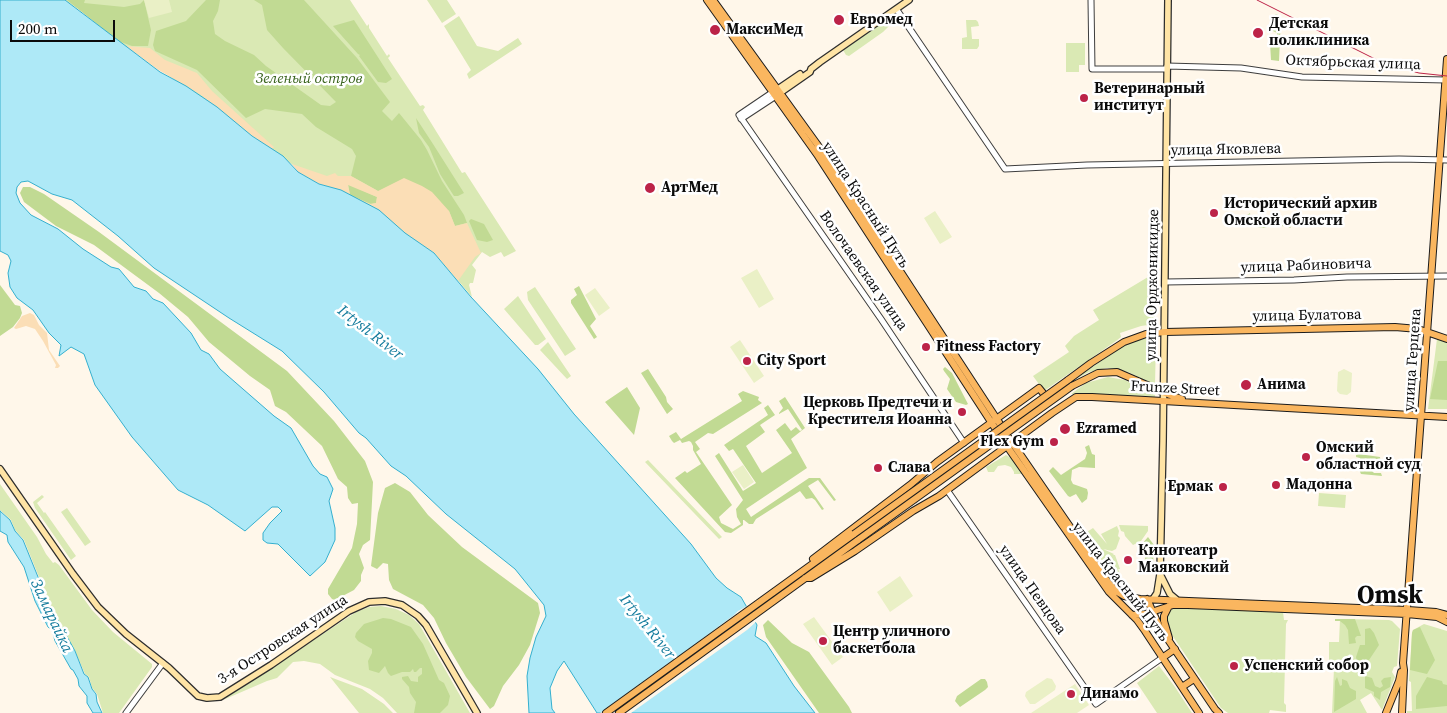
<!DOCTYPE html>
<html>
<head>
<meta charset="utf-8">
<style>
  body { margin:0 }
  #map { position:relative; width:1447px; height:713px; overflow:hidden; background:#fff7ea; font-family:"Source Serif 4",serif }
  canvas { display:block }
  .scale { position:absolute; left:10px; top:20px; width:105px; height:22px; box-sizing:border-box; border:2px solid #0b0b0b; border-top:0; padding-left:6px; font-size:15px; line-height:18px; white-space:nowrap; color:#0b0b0b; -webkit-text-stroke:4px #fff; paint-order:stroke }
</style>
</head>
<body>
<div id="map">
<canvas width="1447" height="713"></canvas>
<div class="scale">200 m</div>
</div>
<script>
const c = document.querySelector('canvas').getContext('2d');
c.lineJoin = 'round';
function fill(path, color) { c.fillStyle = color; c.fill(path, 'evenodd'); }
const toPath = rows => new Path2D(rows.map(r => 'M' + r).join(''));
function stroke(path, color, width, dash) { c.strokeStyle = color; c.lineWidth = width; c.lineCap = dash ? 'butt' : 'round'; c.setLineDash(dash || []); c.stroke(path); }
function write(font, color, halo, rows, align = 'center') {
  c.font = font + ' "Source Serif 4",serif'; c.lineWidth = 5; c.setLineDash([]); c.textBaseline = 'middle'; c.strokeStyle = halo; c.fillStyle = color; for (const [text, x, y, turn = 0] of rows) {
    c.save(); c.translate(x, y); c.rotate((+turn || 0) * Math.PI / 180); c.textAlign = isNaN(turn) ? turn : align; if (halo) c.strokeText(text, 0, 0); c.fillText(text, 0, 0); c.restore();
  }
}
const green = toPath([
  [65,0,350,0,367,26,369,24,369,28,387,56,389,54,390,56,388,58,420,106,423,105,425,107,423,110,462,173,465,172,516,251,504,257,501,252,490,257,482,252,472,265,476,270,473,283,470,283,469,285,472,297,435,253,293,165,143,57,118,42,87,15],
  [427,0,447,0,456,14,442,23],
  [894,15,895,20,883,32,849,56,846,55,843,50],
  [459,16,477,46,498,51,518,38,522,44,469,79,467,74,471,70,444,26],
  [966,20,976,20,978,22,979,26,971,27,972,39,979,39,979,46,977,49,962,49,962,38,967,37],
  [1066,43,1085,43,1085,65,1079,65,1079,72,1066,72],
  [1155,267,1157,267,1157,312,1155,313,1155,324,1141,326,1120,333,1121,337,1116,341,1044,391,1033,376,1069,352,1065,346,1074,336,1099,320,1093,310,1148,277],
  [535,287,576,349,565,356,528,300,527,292],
  [518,296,546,339,538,345,535,345,504,309],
  [1151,337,1156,339,1155,385,1128,372,1107,368,1089,372,1070,382,1122,347,1132,342],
  [1437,339,1447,343,1447,409,1428,409],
  [548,342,571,376,567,379,540,350],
  [1108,377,1125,380,1155,395,1155,398,1071,394,1086,383],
  [1006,455,1011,458,1022,474,1014,474,1014,472,1011,467,1005,465,998,466,994,472,988,472,986,467],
  [648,460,722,537,719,539,645,462],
  [0,484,37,537,46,554,53,563,55,562,59,565,92,610,113,632,152,664,152,667,119,713,103,713,97,694,92,688,89,677,85,674,75,651,65,636,50,604,24,540,15,530,11,520,0,510],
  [1319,493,1346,495,1345,508,1318,506],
  [42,495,44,497,37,503,44,513,45,512,76,556,71,560,35,508,33,502],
  [67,508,91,542,85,546,61,512],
  [1119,525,1148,526,1148,531,1141,541,1133,545,1125,536,1124,532,1121,531],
  [1117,526,1119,531,1118,536,1120,538,1116,549,1112,551,1103,549,1114,554,1113,555,1115,555,1120,569,1118,569,1123,580,1122,585,1115,581,1108,570,1106,568,1108,566,1106,563,1107,561,1104,564,1093,546,1086,539,1084,541,1081,536,1093,528,1107,544,1101,534],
  [381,606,396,609,409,615,419,624,470,713,397,713,383,698,370,689,335,675,320,664,304,661,293,662,277,678,267,681,223,700,356,612,369,607],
  [1175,608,1283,612,1284,620,1288,620,1286,624,1284,703,1286,705,1286,712,1270,710,1269,713,1228,713,1221,708,1166,626,1165,621,1168,611],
  [1340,619,1389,620,1392,621,1400,629,1397,666,1394,667,1392,672,1395,677,1382,710,1371,693,1360,700,1367,713,1332,713,1334,668,1330,665,1329,660,1329,642,1339,642],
  [1424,624,1447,631,1447,713,1407,713,1407,711,1412,711,1411,682,1409,681,1412,633,1413,630],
  [1159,666,1175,687,1192,713,1157,713,1137,683],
  [330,677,362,689,384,704,393,713,359,713]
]);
const forest = toPath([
  [67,0,85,0,84,3,124,7,140,4,144,0,151,30,148,46,132,46,118,41],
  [206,0,220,0,218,11,213,21,215,34,225,41,254,55,266,66,321,105,330,106,336,102,283,48,267,30,262,5,254,0,304,0,357,58,390,102,382,111,392,121,399,113,421,140,427,150,442,181,464,215,467,223,455,226,449,211,378,191,351,176,356,156,352,149,316,127,302,114,265,109,246,118,197,70,155,51,153,45,156,31,186,21],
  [1276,14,1281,16,1279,61,1271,60,1270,43,1271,40,1277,39,1277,33,1271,30,1270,18],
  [354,20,392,79,386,83,378,82,359,56,360,55,358,54,333,26],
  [416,118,433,144,464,193,458,196,454,196,452,193,440,174,429,147,419,133],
  [348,184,377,197,376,203,371,204,350,195],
  [23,187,30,187,44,194,99,232,287,371,334,421,365,461,373,482,370,540,363,545,359,554,364,568,361,575,361,581,354,590,335,600,332,599,328,594,328,589,352,548,357,524,358,503,352,504,348,498,347,487,338,479,322,446,286,412,275,406,270,390,250,376,209,342,188,317,159,293,94,245,56,226,24,202,20,193],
  [1250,213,1251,220,1288,220,1288,215,1290,215,1292,216,1291,227,1290,228,1286,226,1267,227,1264,228,1249,226,1247,225,1246,216],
  [471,219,484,224,493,240,487,242,477,240,469,221],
  [0,285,15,305,20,306,22,313,20,318,13,327,0,336],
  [579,286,596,319,590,326,597,337,594,339,571,303,571,300,577,295,574,289],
  [1438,361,1447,361,1447,400,1430,399],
  [945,367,952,373,968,404,966,405,956,402,947,389,950,379,944,371,943,369],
  [648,369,666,397,667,402,673,409,667,414,641,373],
  [627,387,640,408,634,435,605,402],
  [743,391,759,397,758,400,762,403,713,434,708,433,695,442,700,449,696,452,732,505,719,517,721,523,733,529,741,524,737,517,736,509,743,500,715,456,719,453,743,491,756,483,733,449,729,451,724,445,768,415,764,408,768,405,775,415,760,425,765,432,746,446,762,473,792,453,776,430,785,423,791,431,796,427,800,431,802,430,788,409,779,414,779,413,783,408,779,401,785,397,805,428,791,439,807,468,746,509,751,517,809,478,820,478,836,500,834,501,818,480,808,486,824,509,822,510,815,500,812,498,806,499,800,491,756,519,753,524,749,524,744,520,743,520,743,525,731,533,725,532,675,478,685,471,687,473,701,464,693,450,693,446,691,442,689,441,682,443,680,440,674,443,672,441,669,436,676,432,681,439,742,401,738,394],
  [1089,445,1092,454,1095,455,1095,468,1079,467,1072,470,1071,480,1073,484,1087,489,1088,493,1087,499,1082,503,1076,494,1070,497,1068,496,1049,471,1053,467,1061,475,1085,459,1087,453,1085,447],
  [1359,454,1380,457,1381,463,1379,466,1372,467,1372,471,1374,473,1381,473,1382,476,1361,474,1357,465,1361,462,1360,458,1356,457,1356,455],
  [395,483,410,492,428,515,462,547,538,603,540,613,530,645,519,665,503,686,494,706,490,709,466,677,446,643,434,618,423,605,393,589,389,580,388,564,383,563,377,569,371,566,378,513,385,488],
  [1148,537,1154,545,1153,565,1143,571,1146,553,1140,546],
  [383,618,391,619,411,627,423,644,439,680,444,683,450,696,448,705,440,713,414,713,416,702,410,693,409,687,402,679,402,677,408,676,411,681,418,682,418,677,422,674,422,668,420,668,416,672,414,672,413,669,410,672,402,672,391,676,388,673,385,666,379,673,369,670,368,661,372,653,372,649,358,641,355,637,356,633,364,624],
  [1335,619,1355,619,1361,636,1357,636,1355,638,1356,643,1349,644,1348,630,1345,625,1340,621,1335,621],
  [768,620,792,643,809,652,849,707,852,713,819,713,766,637,763,625],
  [1420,627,1435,660,1427,674,1410,670,1412,633,1413,630],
  [1370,628,1374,633,1379,645,1369,660,1361,664,1357,662,1356,657,1360,645,1365,645,1365,629],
  [1365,676,1372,678,1375,686,1380,688,1383,686,1381,681,1384,678,1391,677,1390,687,1381,692,1380,700,1374,696,1374,692,1365,688],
  [1337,677,1340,686,1342,685,1342,679,1347,681,1350,688,1356,691,1356,699,1334,712,1335,681],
  [1427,677,1442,681,1443,684,1447,685,1447,706,1416,709,1416,696],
  [981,679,985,679,987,682,988,687,985,690,960,707,955,701,957,696]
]);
const sand = toPath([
  [126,46,150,48,165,60,197,73,212,91,274,147,272,149,252,136,201,95,157,69],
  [292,164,327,176,335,173,338,176,351,176,378,191,404,178,422,186,432,192,449,211,455,226,467,223,481,253,475,257,458,281,434,253,405,233,379,210,341,190,319,184,298,172],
  [348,185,377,197,376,203,370,204,350,195],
  [30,313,34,315,39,325,47,333,49,350,60,366,58,368,55,368,56,365,43,341,35,329,26,326,16,329,14,328,22,316]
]);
const pitch = toPath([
  [144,0,169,0,172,12,149,18],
  [935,211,952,237,940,244,924,218],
  [757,269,774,299,759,308,741,278],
  [595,288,610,308,599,316,585,295],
  [740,340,764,376,754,383,730,347],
  [1344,369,1352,373,1351,392,1347,395,1340,394,1337,391,1338,372],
  [743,465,754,482,744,489,732,472],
  [900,576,913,596,890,612,877,592],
  [814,617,843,657,832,665,803,624],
  [1047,678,1052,679,1056,686,1055,690,1035,704,1030,704,1025,696,1026,692],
  [1075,684,1089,705,1077,713,1031,713]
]);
const water = toPath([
  [0,0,65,0,160,72,186,86,217,107,252,136,283,156,298,172,319,184,341,190,379,210,405,233,434,253,471,297,538,369,574,414,691,544,716,578,727,588,741,597,757,625,755,636,766,643,794,686,815,713,597,713,564,661,557,671,550,688,552,709,555,713,529,713,527,676,530,658,536,637,546,616,544,605,515,569,446,514,406,476,391,466,366,438,359,433,324,392,282,351,229,318,154,268,118,236,72,200,52,194,28,181,21,182,17,187,16,193,20,203,31,215,58,229,83,249,111,267,119,269,134,287,146,291,153,299,163,303,191,333,201,350,209,354,220,369,274,416,291,428,313,466,320,474,327,477,333,489,329,501,335,528,335,540,325,562,310,576,278,544,267,543,263,540,263,533,270,523,282,511,278,507,272,507,245,531,208,505,178,490,132,437,95,385,84,354,71,347,59,356,61,345,49,333,33,310,17,298,10,287,8,273,11,261,8,255,0,251,0,0],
  [0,511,10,520,15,531,23,540,49,604,75,651,84,674,88,677,92,689,96,694,97,702,102,713,93,713,87,703,87,696,79,686,78,679,73,670,71,669,55,641,52,630,48,627,35,601,24,567,8,542,7,535,0,531,0,511]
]);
const pier = toPath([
  [749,605,757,621,747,630,631,713,600,713,674,659,674,657,679,656,734,615,738,611]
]);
const primaryTunnel = toPath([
  [1026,406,1032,411,1035,420],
  [906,492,909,502,917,504]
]);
const tertiary = toPath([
  [1091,0,1092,69,1167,69],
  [897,10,1005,169,1087,165,1399,159,1447,160],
  [1167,66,1241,68,1302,77,1446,80],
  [773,92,739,115,881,319,964,443],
  [741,119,776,96],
  [1165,282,1294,280,1347,277,1447,276],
  [947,490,1096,704,1162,658],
  [126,713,163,663]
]);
const secondary = toPath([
  [775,91,800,74],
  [777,95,810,72,811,69,820,62,909,0],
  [0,469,73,574,98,607,126,634,169,668,198,696,207,698,220,697,271,665,349,611,369,602,385,601,402,605,418,616,426,625,477,713],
  [1160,574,1170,594,1176,599],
  [1153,599,1157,593,1160,574,1163,441,1168,0]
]);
const primary = toPath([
  [707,0,818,156,995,428],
  [713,0,817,144,1000,424],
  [1068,380,1091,363,1124,342,1146,334,1165,332,1395,327,1418,329,1447,339],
  [1072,386,1098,373,1117,372,1170,395,1182,399],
  [1009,438,1108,582,1117,592,1124,596,1140,599,1408,610,1436,612,1447,615],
  [1004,442,1109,592,1137,620,1145,631,1199,713],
  [813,559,910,485,937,462,1039,388,1043,393],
  [805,578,811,578,855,551,913,511,939,496,1052,413,1076,397,1092,397,1447,417],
  [1147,599,1160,628,1166,638,1169,641,1215,709,1219,713],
  [1132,615,1145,614,1173,605,1188,605,1407,614,1437,617,1447,622],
  [1169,638,1164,621,1164,616,1169,606],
  [1162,658,1175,649],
  [1182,687,1194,679],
  [606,713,854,534],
  [619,713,858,540],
  [1386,713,1399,681,1401,672],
  [1402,713,1404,670,1403,663,1447,59]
]);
const tram = toPath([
  [1257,0,1385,64,1419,73,1447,76]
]);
const primaryBridge = toPath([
  [854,534,1068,380],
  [858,540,1072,386]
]);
const markers = [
  [839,20,6,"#bc2348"],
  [715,30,6,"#bc2348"],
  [1258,33,6,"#bc2348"],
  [1084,98,5,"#bc2348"],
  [650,188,6,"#bc2348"],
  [1214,213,5,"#bc2348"],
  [926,347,5,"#bc2348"],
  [747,361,5,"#bc2348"],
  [1246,385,6,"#bc2348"],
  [962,412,5,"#bc2348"],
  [1065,429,6,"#bc2348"],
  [1054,442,5,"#bc2348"],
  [1306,457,5,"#bc2348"],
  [878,468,5,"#bc2348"],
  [1276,485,5,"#bc2348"],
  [1223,487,5,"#bc2348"],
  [1128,560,5,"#bc2348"],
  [823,641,5,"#bc2348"],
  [1234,666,5,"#bc2348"],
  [1071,694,5,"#bc2348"]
];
const poiNames = [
  ["Евромед",850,20],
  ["Детская",1269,24],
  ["поликлиника",1269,41],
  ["МаксиМед",726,30],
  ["Ветеринарный",1094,89],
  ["институт",1094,106],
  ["АртМед",661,188],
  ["Исторический архив",1224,204],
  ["Омской области",1224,221],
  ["Fitness Factory",936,347],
  ["City Sport",757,361],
  ["Анима",1257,385],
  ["Церковь Предтечи и",952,403,"right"],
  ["Крестителя Иоанна",952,420,"right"],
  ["Ezramed",1076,429],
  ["Flex Gym",1044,442,"right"],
  ["Омский",1316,448],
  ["областной суд",1316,465],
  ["Слава",888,468],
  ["Мадонна",1286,485],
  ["Ермак",1213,487,"right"],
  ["Кинотеатр",1138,551],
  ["Маяковский",1138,568],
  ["Центр уличного",833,632],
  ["баскетбола",833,649],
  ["Успенский собор",1244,666],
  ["Динамо",1081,694]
];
const streetNames = [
  ["Октябрьская улица",1353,63,2],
  ["улица Яковлева",1226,150,-1],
  ["улица Красный Путь",865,205,57],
  ["улица Рабиновича",1306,266,-2],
  ["Волочаевская улица",863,271,55],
  ["улица Орджоникидзе",1153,285,-89],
  ["улица Булатова",1307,316,-1],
  ["улица Герцена",1413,360,-86],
  ["Frunze Street",1175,389,3],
  ["улица Красный Путь",1120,582,52],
  ["улица Певцова",1032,590,55],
  ["3-я Островская улица",283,640,-33]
];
const parkNames = [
  ["Зеленый остров",309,79]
];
const waterNames = [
  ["Irtysh River",370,333,38],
  ["Замарайка",51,616,65],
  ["Irtysh River",647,627,51]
];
const townNames = [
  ["Omsk",1390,597]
];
fill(green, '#dae9b4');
fill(forest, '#c1da93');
fill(sand, '#fbdeb6');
fill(pitch, '#eaf0c6');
fill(water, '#aee9f7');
stroke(water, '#35afce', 1);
fill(pier, '#fff7ea');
stroke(primaryTunnel, '#dad4c9', 6, [6, 3]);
stroke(tertiary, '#3e3e3e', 7);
stroke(secondary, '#2d2d2d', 8);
stroke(primary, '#1c1c1c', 8);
stroke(tertiary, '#fff', 5);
stroke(secondary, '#ffe4a5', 5.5);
stroke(primary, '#fab65f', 6);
stroke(tram, '#bc2348', 1);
stroke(primaryBridge, '#1c1c1c', 8, []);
stroke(primaryBridge, '#fab65f', 6);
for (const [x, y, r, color] of markers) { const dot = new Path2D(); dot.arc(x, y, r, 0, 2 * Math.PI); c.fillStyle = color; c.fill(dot); stroke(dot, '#fff', 2); }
write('bold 15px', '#0b0b0b', '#fff', poiNames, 'left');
write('15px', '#0b0b0b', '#fff', streetNames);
write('italic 15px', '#38631c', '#fff', parkNames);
write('italic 16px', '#147c9d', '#fff', waterNames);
write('bold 25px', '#0b0b0b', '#fff', townNames);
</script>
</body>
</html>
